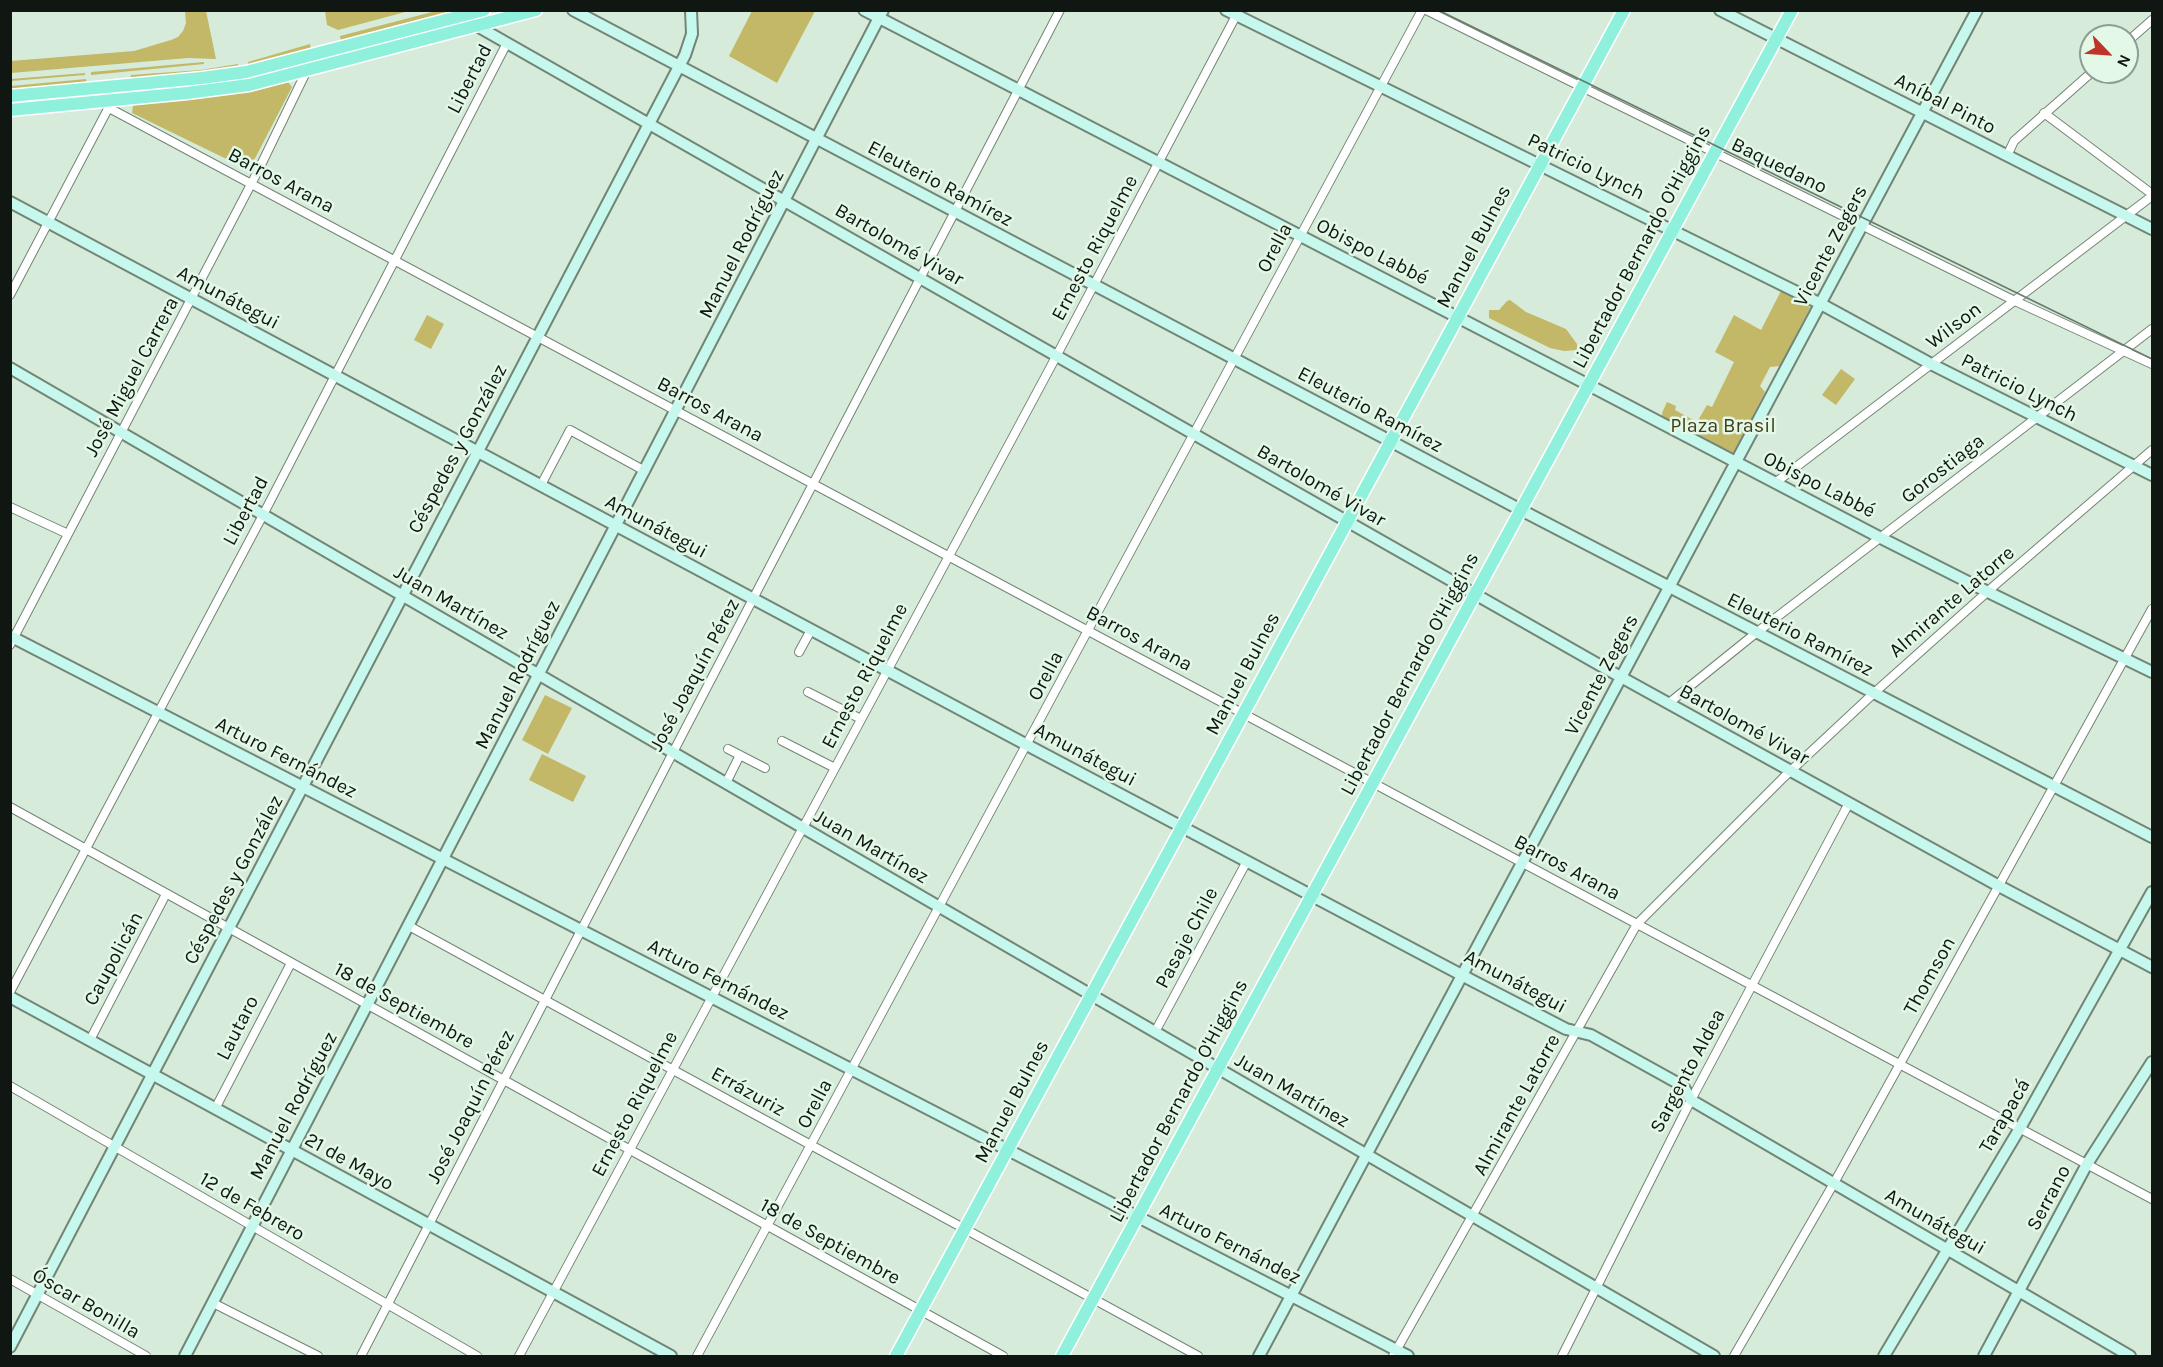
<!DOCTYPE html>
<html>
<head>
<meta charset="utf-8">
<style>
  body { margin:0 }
  #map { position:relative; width:2163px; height:1367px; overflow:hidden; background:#d6ebda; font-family:Karla,sans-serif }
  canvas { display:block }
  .frame { position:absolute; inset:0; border:12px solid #101712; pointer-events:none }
  .north { position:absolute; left:2079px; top:24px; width:60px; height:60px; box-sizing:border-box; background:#e3f8e7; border:2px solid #8f9e92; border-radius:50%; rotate:115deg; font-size:16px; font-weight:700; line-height:24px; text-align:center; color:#101712 }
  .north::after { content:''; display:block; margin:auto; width:21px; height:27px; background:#c03328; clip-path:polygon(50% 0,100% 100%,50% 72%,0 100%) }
</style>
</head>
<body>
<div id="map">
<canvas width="2163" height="1367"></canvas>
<div class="frame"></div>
<div class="north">N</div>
</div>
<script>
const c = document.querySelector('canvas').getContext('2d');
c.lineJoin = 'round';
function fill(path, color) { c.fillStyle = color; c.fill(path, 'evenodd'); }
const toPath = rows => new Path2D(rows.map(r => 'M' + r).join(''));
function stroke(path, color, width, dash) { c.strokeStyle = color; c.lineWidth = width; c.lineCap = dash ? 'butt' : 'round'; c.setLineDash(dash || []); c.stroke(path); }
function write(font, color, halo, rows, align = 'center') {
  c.font = font + ' Karla,sans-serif'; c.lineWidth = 5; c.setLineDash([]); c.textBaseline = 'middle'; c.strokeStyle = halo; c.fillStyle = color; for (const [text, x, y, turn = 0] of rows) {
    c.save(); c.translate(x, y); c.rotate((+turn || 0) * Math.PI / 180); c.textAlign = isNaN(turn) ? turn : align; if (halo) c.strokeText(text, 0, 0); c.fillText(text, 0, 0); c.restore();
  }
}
const green = toPath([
  [194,11,206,11,216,59,188,58,11,73,11,61,134,51,171,40,178,37,183,31,186,23,185,12],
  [325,11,325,10,409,11,338,30,327,25],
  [436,11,460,11,341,42,340,36],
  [752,11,815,11,777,83,729,56],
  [310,44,311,50,248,66,248,62],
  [204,62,204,64,91,75,91,72],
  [238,64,239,68,130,80,131,75,201,70],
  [85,73,85,75,11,81,11,79],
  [86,79,87,84,11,90,11,86],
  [288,82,292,87,249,170,132,113,133,105,225,95],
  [87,95,87,98,11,104,11,101],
  [1782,289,1807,302,1810,308,1780,366,1770,367,1760,386,1765,392,1734,452,1730,454,1663,421,1662,413,1667,402,1676,406,1675,410,1697,422,1707,405,1712,407,1734,362,1715,352,1734,315,1761,330],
  [1510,300,1526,312,1566,329,1577,344,1577,350,1564,351,1550,348,1489,318,1489,310,1499,310,1507,301],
  [427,315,444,324,431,349,414,340],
  [1841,369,1855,379,1836,405,1822,395],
  [545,695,572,708,548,754,522,740],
  [542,754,586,776,573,802,529,780]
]);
const street = toPath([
  [1426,10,2015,301,2152,364],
  [2127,42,2152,20],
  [109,108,2152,1199],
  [2044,113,2152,194],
  [2007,156,2014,141,2092,72],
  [10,295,110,105],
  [1775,483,2152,196],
  [541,485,570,430,645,471],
  [10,507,68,534],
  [10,645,259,169,308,68],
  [799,652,811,630],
  [808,692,861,719],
  [1669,703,1756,633,2152,329],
  [782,741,835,768],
  [728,749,765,768],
  [726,783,740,755],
  [10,807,1003,1356],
  [409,926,1198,1356],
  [10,992,263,515,507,43],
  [1155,1032,1247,861],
  [90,1040,166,894],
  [10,1086,477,1356],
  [215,1109,291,963],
  [10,1279,146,1356],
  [213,1303,318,1356],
  [361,1356,681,737,1060,10],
  [519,1356,1050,368,1239,10],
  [697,1356,1422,10],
  [1393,1356,1637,924,1784,777,1874,693,1995,585,2152,450],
  [1562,1356,1691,1100,1849,803],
  [1734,1356,1834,1183,2152,609]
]);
const secondary = toPath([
  [573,10,1521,510,2152,837],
  [864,10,1579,380,1881,538,1988,592,2152,672],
  [1226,10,1821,304,1931,364,2152,475],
  [1720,10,2152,229],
  [477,26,1610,671,1999,886,2152,967],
  [10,202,1027,745,1473,981,1566,1029,1591,1035,1683,1086,1691,1100,2130,1356],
  [10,368,1714,1356],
  [10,636,1408,1356],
  [10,997,671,1356],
  [10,1347,685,55,692,34,691,10],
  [185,1356,883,10],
  [1259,1356,1977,10],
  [1884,1356,2020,1128,2152,892],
  [1984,1356,2087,1164,2152,1062]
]);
const primary = toPath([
  [10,96,202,78,246,72,484,10],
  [10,110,187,93,249,85,536,10],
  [896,1356,1624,10],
  [1062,1356,1792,10]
]);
const tram = toPath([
  [1438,10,2152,359]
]);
const streetNames = [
  ["Libertad",470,79,-63],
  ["Aníbal Pinto",1945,104,27],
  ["Baquedano",1779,166,26],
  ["Patricio Lynch",1586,167,26],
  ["Barros Arana",281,181,28],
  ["Eleuterio Ramírez",940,184,28],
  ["Manuel Rodríguez",742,244,-63],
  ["Bartolomé Vivar",899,245,30],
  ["Vicente Zegers",1831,246,-62],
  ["Manuel Bulnes",1474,247,-62],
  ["Libertador Bernardo O'Higgins",1642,247,-62],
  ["Ernesto Riquelme",1095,248,-62],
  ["Orella",1275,248,-62],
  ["Obispo Labbé",1372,252,27],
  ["Amunátegui",228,298,28],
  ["Wilson",1954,326,-37],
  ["José Miguel Carrera",132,377,-62],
  ["Patricio Lynch",2019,388,27],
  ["Barros Arana",710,410,28],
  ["Eleuterio Ramírez",1370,410,28],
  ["Céspedes y González",458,449,-62],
  ["Gorostiaga",1943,469,-38],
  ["Obispo Labbé",1819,485,27],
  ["Bartolomé Vivar",1321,486,30],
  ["Libertad",246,511,-62],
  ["Amunátegui",656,527,28],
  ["Almirante Latorre",1952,602,-41],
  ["Juan Martínez",451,603,30],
  ["Eleuterio Ramírez",1800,635,27],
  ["Barros Arana",1139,639,28],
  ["Manuel Bulnes",1243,674,-62],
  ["Libertador Bernardo O'Higgins",1410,674,-62],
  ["Manuel Rodríguez",518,675,-63],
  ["José Joaquín Pérez",695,675,-62],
  ["Vicente Zegers",1602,675,-62],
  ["Ernesto Riquelme",865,676,-62],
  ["Orella",1046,676,-62],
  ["Bartolomé Vivar",1744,725,29],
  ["Amunátegui",1085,755,28],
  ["Arturo Fernández",286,758,27],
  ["Juan Martínez",871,847,30],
  ["Barros Arana",1567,868,28],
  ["Céspedes y González",234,880,-62],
  ["Pasaje Chile",1187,938,-62],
  ["Caupolicán",114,959,-62],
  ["Thomson",1930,976,-61],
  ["Arturo Fernández",718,980,27],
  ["Amunátegui",1515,982,28],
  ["18 de Septiembre",404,1006,29],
  ["Lautaro",238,1028,-63],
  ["Sargento Aldea",1688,1071,-62],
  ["Juan Martínez",1292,1091,30],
  ["Errázuriz",748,1092,29],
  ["Libertador Bernardo O'Higgins",1179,1101,-62],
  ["Manuel Bulnes",1012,1102,-62],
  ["Ernesto Riquelme",635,1104,-62],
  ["Orella",815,1104,-62],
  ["Almirante Latorre",1517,1105,-61],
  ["Manuel Rodríguez",294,1106,-62],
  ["José Joaquín Pérez",471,1107,-63],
  ["Tarapacá",2005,1116,-60],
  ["21 de Mayo",349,1162,29],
  ["Serrano",2049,1198,-62],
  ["12 de Febrero",252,1207,30],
  ["Amunátegui",1935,1222,30],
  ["18 de Septiembre",830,1242,29],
  ["Arturo Fernández",1230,1244,27],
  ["Óscar Bonilla",86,1304,30]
];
const parkNames = [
  ["Plaza Brasil",1723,426]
];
fill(green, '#c2b867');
stroke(street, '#728576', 10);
stroke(secondary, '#728576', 14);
stroke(primary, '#fff', 15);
stroke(street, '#fff', 8);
stroke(secondary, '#c7f8ee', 10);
stroke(primary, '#8ff0dc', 12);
stroke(tram, '#6b786e', 1.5);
write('20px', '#101712', '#e3f8e7', streetNames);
write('20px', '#423d1a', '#e3f8e7', parkNames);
</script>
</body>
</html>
